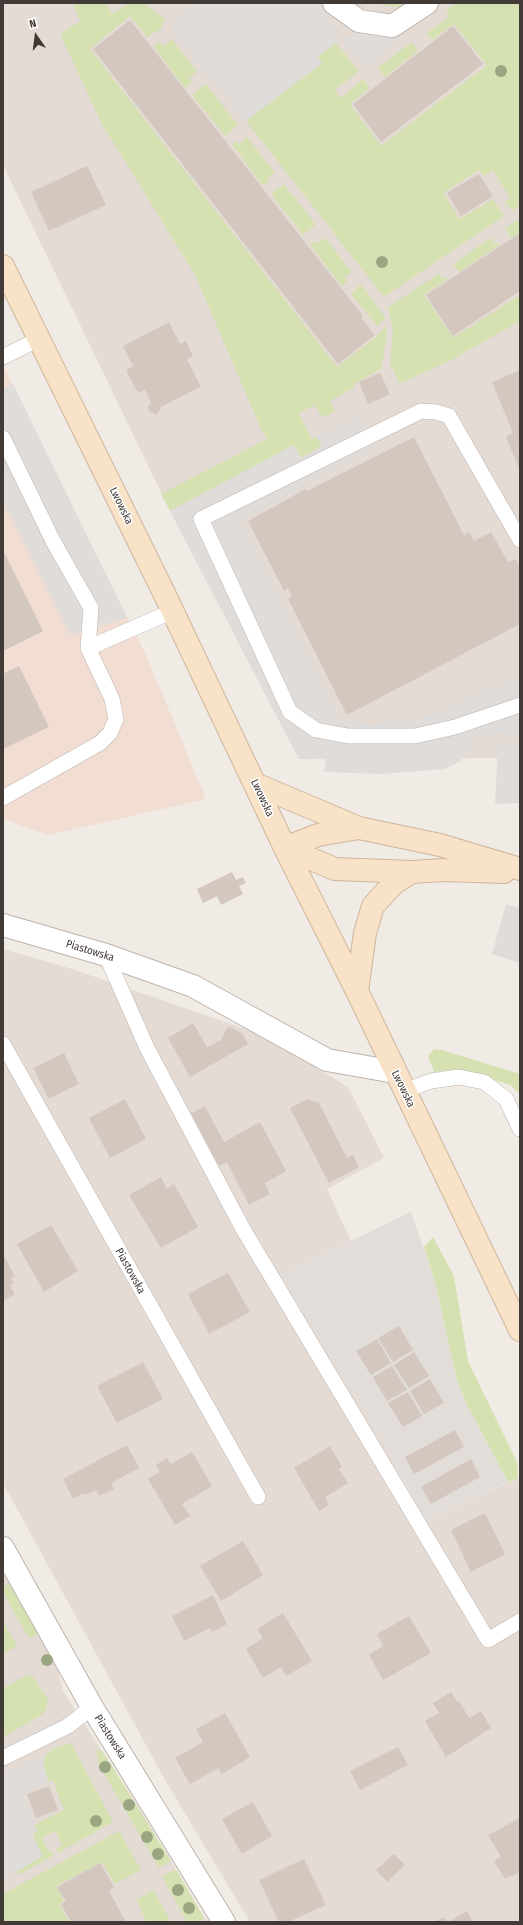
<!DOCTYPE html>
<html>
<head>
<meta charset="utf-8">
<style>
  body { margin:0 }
  #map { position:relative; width:523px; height:1925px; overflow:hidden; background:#f0ebe5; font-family:"Fira Sans Condensed",sans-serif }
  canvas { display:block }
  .frame { position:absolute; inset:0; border:4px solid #423a36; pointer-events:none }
  .north { position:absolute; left:16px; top:16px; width:40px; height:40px; -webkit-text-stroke:3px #fff; paint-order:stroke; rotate:346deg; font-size:11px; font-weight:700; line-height:16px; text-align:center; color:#423a36 }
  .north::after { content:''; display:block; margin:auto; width:14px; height:18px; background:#423a36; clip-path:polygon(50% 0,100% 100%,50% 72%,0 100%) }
</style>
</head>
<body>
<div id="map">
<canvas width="523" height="1925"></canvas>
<div class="frame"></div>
<div class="north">N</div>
</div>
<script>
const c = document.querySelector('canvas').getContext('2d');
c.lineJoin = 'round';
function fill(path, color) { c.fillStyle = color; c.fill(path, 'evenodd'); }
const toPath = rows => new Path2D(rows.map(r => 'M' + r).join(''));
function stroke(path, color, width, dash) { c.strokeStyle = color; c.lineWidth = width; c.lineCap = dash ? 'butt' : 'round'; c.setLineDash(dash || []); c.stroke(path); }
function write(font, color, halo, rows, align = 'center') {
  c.font = font + ' "Fira Sans Condensed",sans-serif'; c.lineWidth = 3; c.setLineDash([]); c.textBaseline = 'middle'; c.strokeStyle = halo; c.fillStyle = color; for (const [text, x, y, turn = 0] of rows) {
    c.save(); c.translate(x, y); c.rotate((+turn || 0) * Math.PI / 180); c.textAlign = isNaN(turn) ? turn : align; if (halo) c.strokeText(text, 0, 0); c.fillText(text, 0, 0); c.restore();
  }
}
const residential = toPath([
  [3,3,520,3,520,774,510,758,299,759,170,511,3,165],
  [3,949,72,969,260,1034,348,1087,384,1158,327,1189,351,1241,280,1275,381,1438,425,1522,520,1477,520,1922,250,1922,165,1780,3,1483],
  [3,1573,57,1666,63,1691,139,1808,207,1922,3,1922]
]);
const commercial = toPath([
  [3,365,146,655,206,799,48,835,3,819]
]);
const industrial = toPath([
  [411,1212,435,1282,457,1381,466,1403,508,1482,426,1522,381,1438,280,1275]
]);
const green = toPath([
  [73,3,106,3,112,14,130,3,143,3,165,19,162,28,147,37,130,16,90,49,337,367,377,336,380,332,386,326,387,337,381,369,354,384,355,387,330,401,335,412,322,417,314,405,299,413,312,439,317,437,322,446,301,458,294,445,170,511,161,494,267,439,261,429,195,275,102,124,60,34,80,21],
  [373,3,408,3,395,7],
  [457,3,520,3,520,205,512,211,505,202,510,198,493,170,484,176,479,170,443,193,460,219,493,199,504,216,384,297,246,121,321,63,317,57,336,43,359,71,335,90,341,98,363,79,370,88,350,104,381,146,487,65,454,24,432,40,427,33,450,16,446,10],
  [172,39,197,72,189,78,192,82,185,88,153,46,159,42,163,46],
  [412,42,418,51,385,77,378,68],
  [206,84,238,125,225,136,192,95],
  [247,137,275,173,268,178,269,181,263,186,232,144,236,141,239,144],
  [284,184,316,225,303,235,271,194],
  [520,219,520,232,511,238,505,228],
  [325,238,352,272,345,277,348,281,342,286,310,245,314,241,317,243],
  [491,238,495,244,499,243,500,245,459,272,453,264],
  [440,273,443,279,446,277,448,279,424,295,453,338,520,295,520,321,453,359,402,383,399,382,390,364,393,331,388,307],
  [361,284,384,316,385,319,377,326,351,294],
  [434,1049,442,1050,520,1074,520,1091,518,1092,510,1085,459,1069,434,1072,428,1056],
  [433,1237,454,1276,468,1361,517,1462,518,1478,508,1482,466,1403,457,1381,435,1282,424,1247],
  [9,1584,38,1634,33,1637,29,1638,3,1592,3,1587],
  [3,1620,17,1646,3,1654],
  [27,1675,33,1676,48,1700,46,1710,42,1715,3,1737,3,1688],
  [71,1743,113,1822,58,1853,56,1849,62,1845,55,1831,42,1838,49,1852,51,1851,54,1855,18,1875,16,1872,42,1856,32,1833,37,1831,34,1825,64,1810,53,1780,48,1782,44,1767,45,1756,55,1748],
  [96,1750,103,1752,171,1861,159,1868,99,1765],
  [119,1831,141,1870,115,1884,102,1862,56,1886,64,1901,59,1904,69,1922,3,1922,3,1894],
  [175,1870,177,1871,204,1918,197,1922,187,1922,162,1876],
  [153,1890,171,1922,146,1922,137,1900]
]);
const parking = toPath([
  [195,3,317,3,337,27,336,43,318,57,322,63,246,121,172,31,173,20],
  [400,30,405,37,365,67,343,38,362,32],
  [13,384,127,618,70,635,3,501,3,390],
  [358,418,375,447,241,520,341,720,369,725,434,715,516,677,520,679,520,742,518,738,506,731,474,737,461,761,445,769,382,774,324,772,326,758,299,759,170,511,294,445,301,458,322,447,317,437],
  [498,745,520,745,520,803,495,804],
  [506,904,520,908,520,963,492,954],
  [45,1756,44,1767,48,1782,22,1795,37,1831,32,1834,42,1856,3,1879,3,1773]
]);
const building = toPath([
  [130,20,363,316,361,318,375,335,338,364,93,49],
  [453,26,483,64,381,142,353,104],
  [87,166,106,205,49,231,31,192],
  [479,174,493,196,461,216,447,193],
  [520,233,520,291,453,336,426,295],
  [169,322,180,344,186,341,193,356,187,359,201,387,161,407,159,412,156,415,149,411,148,407,151,403,145,390,138,393,126,370,133,366,123,346],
  [520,370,520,471,506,437,513,433,492,382],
  [380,373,390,394,368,404,359,382],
  [414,437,464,535,469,532,474,541,491,532,508,562,516,559,520,567,520,624,347,715,288,599,292,596,288,588,284,591,248,521,306,489,307,491],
  [3,550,43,631,3,651],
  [19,666,49,727,3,749,3,674],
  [232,872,236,880,243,877,246,883,239,886,243,894,221,905,217,896,203,903,197,889],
  [193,1023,207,1047,221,1040,228,1026,243,1034,248,1044,190,1077,168,1038],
  [64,1053,79,1084,49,1099,33,1068],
  [125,1099,146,1139,110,1158,89,1118],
  [307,1099,319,1103,347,1158,353,1155,359,1167,329,1183,290,1108],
  [205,1106,224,1142,260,1122,286,1171,265,1183,270,1194,249,1205,227,1162,219,1166,191,1113],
  [161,1177,167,1189,174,1184,198,1227,161,1248,129,1195],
  [51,1225,78,1271,44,1292,17,1244],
  [3,1254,15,1276,11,1278,14,1283,10,1286,15,1294,3,1301],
  [228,1273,250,1312,209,1334,188,1294],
  [399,1326,413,1350,393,1362,378,1338],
  [377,1339,391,1363,371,1375,356,1351],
  [414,1352,429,1376,409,1388,394,1365],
  [143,1362,163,1399,117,1423,97,1386],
  [392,1366,407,1390,387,1401,373,1377],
  [430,1379,444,1403,424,1414,410,1391],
  [408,1392,422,1416,403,1427,388,1403],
  [455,1430,464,1447,414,1474,405,1457],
  [127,1445,139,1468,111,1483,114,1489,99,1496,96,1490,85,1495,84,1493,73,1499,63,1479],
  [330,1446,342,1467,339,1469,348,1483,325,1497,329,1505,319,1511,294,1468],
  [192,1452,212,1486,182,1504,190,1516,175,1525,148,1479,160,1472,156,1465,167,1458,171,1464],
  [471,1459,480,1477,431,1504,421,1487],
  [485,1513,505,1554,471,1572,451,1530],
  [243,1541,263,1575,221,1601,200,1566],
  [213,1595,227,1624,212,1632,210,1628,184,1641,172,1616],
  [283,1613,312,1661,286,1676,281,1667,263,1678,246,1649,263,1638,257,1629],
  [409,1616,431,1653,383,1680,369,1655,383,1646,377,1634],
  [451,1692,457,1702,459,1701,469,1718,481,1711,491,1728,446,1757,425,1721,439,1713,433,1703],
  [225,1713,250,1757,222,1774,218,1768,190,1784,175,1758,203,1742,196,1729],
  [398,1747,408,1765,360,1790,350,1771],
  [49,1786,58,1810,36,1818,27,1794],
  [253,1802,272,1836,242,1854,222,1819],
  [520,1818,520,1872,505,1879,494,1861,501,1857,488,1835],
  [394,1854,405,1865,387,1882,376,1870],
  [304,1859,326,1905,288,1922,279,1922,259,1880],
  [100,1863,114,1887,109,1891,126,1922,71,1922,61,1904,66,1901,57,1887],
  [467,1911,473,1922,448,1922],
  [444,1917,447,1922,435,1922]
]);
const lane = toPath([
  [3,357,39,339],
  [3,438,53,541,91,608,88,648,112,699,116,719,110,733,100,743,3,798],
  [520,540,449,416,436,412,421,411,201,519,290,712,316,730,348,736,415,736,455,727,520,705],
  [88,648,173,611],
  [106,955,147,1048,243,1229,488,1640,520,1621],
  [3,1044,258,1497],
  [404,1091,431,1081,459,1077,484,1082,506,1099,520,1129],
  [3,1758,68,1726,92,1707]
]);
const street = toPath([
  [334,3,359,21,392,26,427,3],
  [3,925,106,955,193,986,327,1060,395,1072],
  [3,1548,92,1707,224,1922]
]);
const secondary = toPath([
  [3,266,164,593,285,848,357,991,520,1330],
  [255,784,359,828],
  [285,848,318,835,359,828,440,845,520,869],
  [285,848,335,869,412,872,444,870,504,872],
  [357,991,365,933,373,906,394,883,412,872]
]);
const trees = [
  [501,71],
  [382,262],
  [47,1660],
  [105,1767],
  [129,1805],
  [96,1821],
  [147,1837],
  [158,1854],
  [178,1890],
  [189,1908]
];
const streetNames = [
  ["Lwowska",121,506,64],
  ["Lwowska",262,798,65],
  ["Piastowska",90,951,17],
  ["Lwowska",403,1089,64],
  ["Piastowska",130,1271,61],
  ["Piastowska",110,1737,58]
];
fill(residential, '#e4dbd4');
fill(commercial, '#f1ddd2');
fill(industrial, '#e3ddda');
fill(green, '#d6e1b2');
fill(parking, '#dfdcda');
fill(building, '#d4c7bf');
stroke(lane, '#beb3ac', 16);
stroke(street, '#beb3ac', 24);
stroke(secondary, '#ceb69c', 24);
stroke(lane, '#fff', 15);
stroke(street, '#fff', 22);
stroke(secondary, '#f8e2c8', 22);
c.fillStyle = '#9aa681';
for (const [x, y] of trees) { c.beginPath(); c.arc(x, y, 6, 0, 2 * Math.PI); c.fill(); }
write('11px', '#423a36', '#fff', streetNames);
</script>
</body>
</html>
